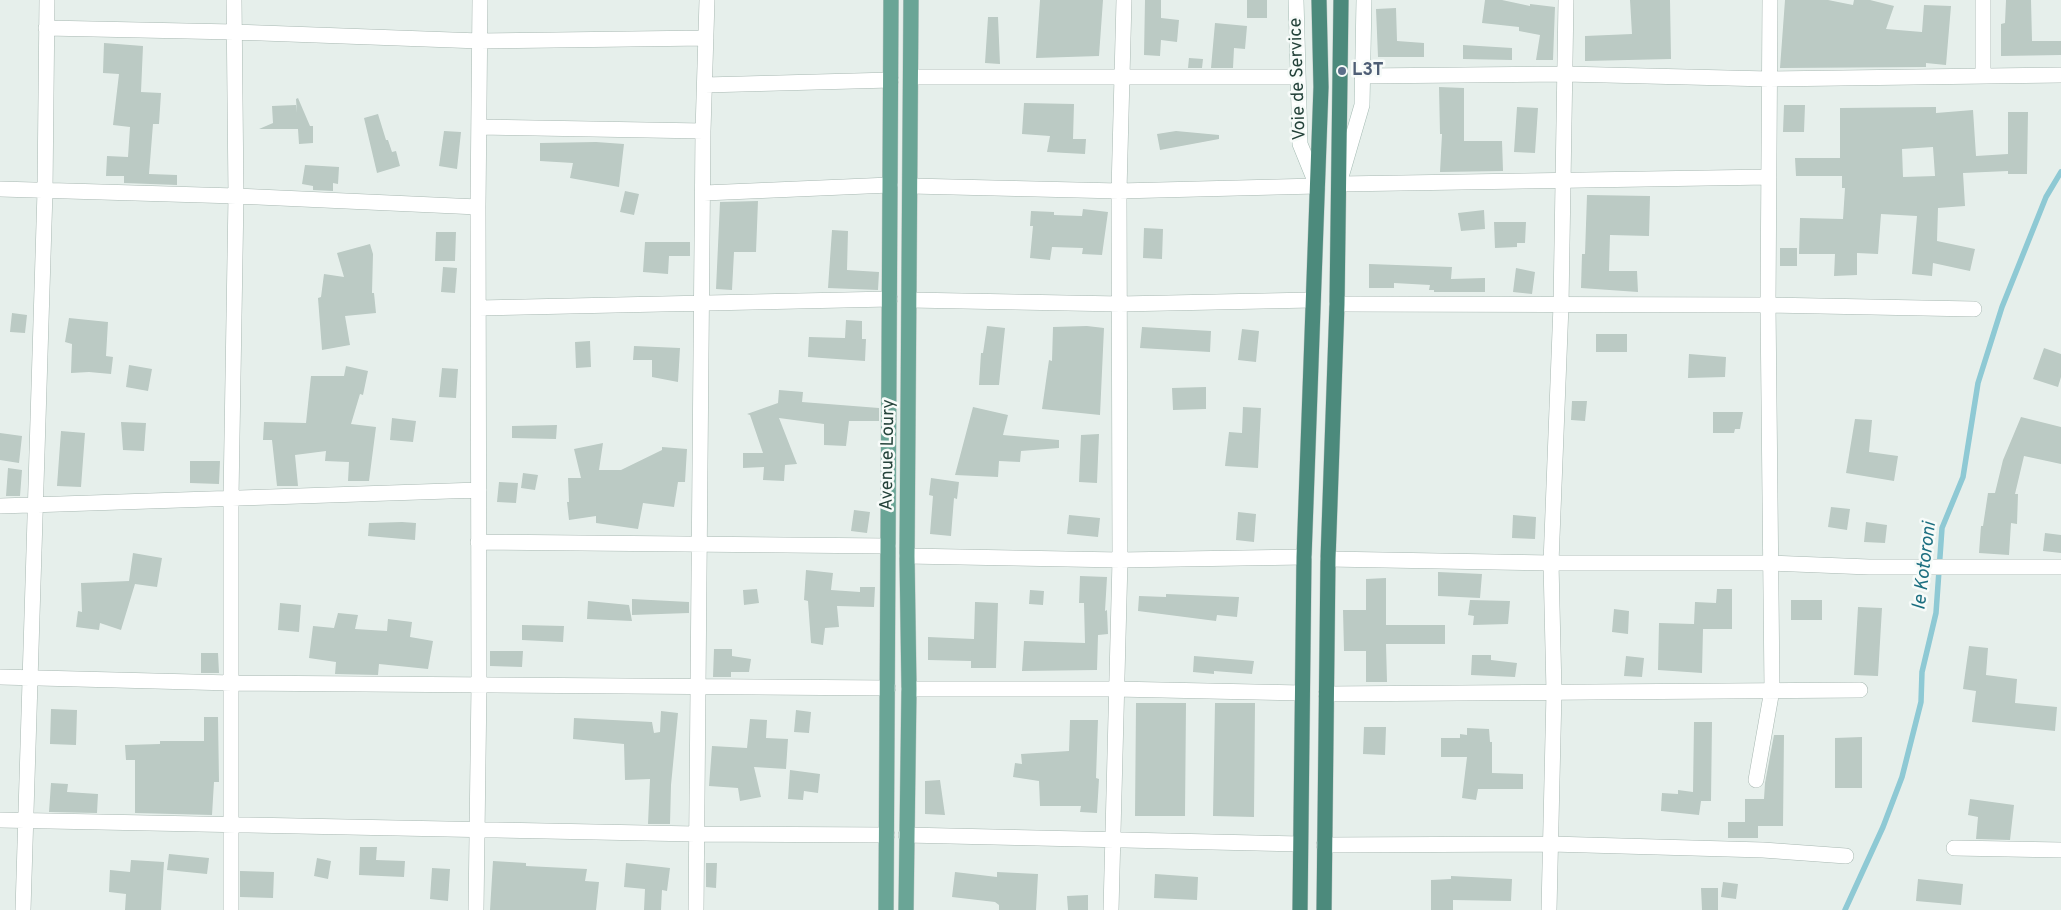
<!DOCTYPE html>
<html>
<head>
<meta charset="utf-8">
<style>
  body { margin:0 }
  canvas { display:block; background:#e6efeb }
</style>
</head>
<body>
<canvas width="2061" height="910"></canvas>
<script>
const c = document.querySelector('canvas').getContext('2d');
c.lineJoin = 'round';
const toPath = rows => new Path2D(rows.map(r => 'M' + r).join(''));
function stroke(path, color, width, dash) { c.strokeStyle = color; c.lineWidth = width; c.lineCap = dash ? 'butt' : 'round'; c.setLineDash(dash || []); c.stroke(path); }
function fill(path, color) { c.fillStyle = color; c.fill(path, 'evenodd'); }
function write(font, color, halo, rows, align = 'center') {
  c.font = font + ' Overpass,sans-serif'; c.lineWidth = 5; c.setLineDash([]); c.textBaseline = 'middle'; c.strokeStyle = halo; c.fillStyle = color; for (const [text, x, y, turn = 0] of rows) {
    c.save(); c.translate(x, y); c.rotate((+turn || 0) * Math.PI / 180); c.textAlign = isNaN(turn) ? turn : align; if (halo) c.strokeText(text, 0, 0); c.fillText(text, 0, 0); c.restore();
  }
}
const stream = toPath([
  [1845,910,1883,827,1902,777,1921,702,1922,672,1936,613,1942,528,1963,477,1978,383,2002,307,2046,197,2061,172]
]);
const building = toPath([
  [1040,0,1103,0,1099,56,1036,58],
  [1145,0,1161,0,1161,18,1179,20,1177,42,1161,40,1160,56,1144,55],
  [1247,0,1267,0,1267,18,1247,18],
  [1485,0,1502,0,1530,6,1530,4,1555,7,1553,60,1536,60,1540,35,1519,31,1519,27,1482,23],
  [1630,0,1670,0,1671,59,1585,61,1585,36,1632,34],
  [1785,0,1828,0,1853,5,1854,0,1870,0,1894,6,1886,29,1922,32,1924,5,1951,6,1946,65,1926,63,1926,67,1780,68],
  [2006,0,2031,0,2032,41,2061,41,2061,55,2001,56,2001,24,2005,23],
  [1396,8,1397,41,1424,43,1424,57,1378,57,1376,9],
  [988,17,998,17,1000,64,985,63],
  [1215,23,1247,26,1245,49,1234,48,1233,68,1211,68],
  [104,43,143,46,141,92,161,93,159,124,153,124,149,174,177,175,177,185,124,183,124,176,106,176,107,156,128,157,130,127,113,125,119,74,103,73],
  [1463,45,1512,48,1512,60,1463,59],
  [1189,58,1203,59,1202,68,1188,68],
  [1439,87,1464,88,1464,141,1502,141,1503,171,1440,172,1442,134,1440,134],
  [298,98,310,126,313,126,313,143,299,144,298,129,259,129,273,123,272,106,296,105,297,113,296,99],
  [1024,103,1074,104,1073,139,1086,139,1085,154,1047,152,1050,136,1022,134],
  [1784,105,1805,105,1804,132,1783,132],
  [1517,107,1538,108,1535,153,1514,152],
  [1936,107,1936,113,1973,110,1976,156,2008,154,2008,112,2028,112,2027,174,2008,174,2008,171,1963,173,1965,206,1938,208,1937,241,1975,249,1970,271,1933,263,1932,276,1912,274,1917,216,1881,214,1878,254,1857,253,1857,275,1834,276,1835,254,1799,254,1800,218,1843,219,1845,188,1842,188,1842,176,1796,176,1795,158,1840,158,1840,108],
  [1933,147,1935,176,1903,177,1902,149],
  [378,114,386,140,388,140,392,152,396,151,400,166,377,173,364,118],
  [444,131,461,132,457,169,439,166],
  [1176,131,1219,135,1219,139,1160,150,1157,134],
  [596,142,624,144,619,187,570,178,573,163,540,161,540,143],
  [305,165,339,167,338,184,333,183,333,191,313,190,313,186,302,184],
  [625,191,639,194,634,215,620,212],
  [1587,195,1650,196,1649,236,1610,235,1609,271,1637,271,1638,292,1581,288,1582,254,1585,254],
  [758,201,756,252,734,252,732,290,716,289,720,202],
  [1083,209,1108,212,1102,255,1082,254,1083,248,1052,247,1050,260,1030,258,1033,226,1030,226,1031,211,1054,212,1054,215,1082,216],
  [1484,210,1485,229,1461,231,1458,213],
  [1494,222,1526,222,1525,243,1517,243,1517,247,1495,248],
  [1144,228,1163,229,1162,259,1143,258],
  [832,230,848,231,847,270,879,272,878,290,828,288],
  [436,232,456,232,455,261,435,261],
  [645,242,690,242,690,256,669,256,668,274,643,272],
  [370,244,373,254,372,293,374,293,376,313,345,316,350,345,322,350,318,298,321,297,324,274,344,277,337,253],
  [1780,248,1797,248,1797,266,1780,266],
  [1369,264,1452,267,1451,279,1485,278,1485,292,1434,292,1434,290,1429,290,1430,285,1394,283,1394,288,1369,288],
  [443,267,457,268,455,293,441,292],
  [1516,268,1535,272,1532,294,1513,292],
  [12,313,27,315,25,333,10,332],
  [69,318,108,322,106,356,113,357,111,374,89,372,71,373,72,344,65,342],
  [846,320,862,321,862,339,866,339,865,361,808,357,809,337,845,338],
  [987,326,1005,328,999,385,979,385,981,353,983,353],
  [1087,326,1104,328,1100,415,1042,409,1049,360,1052,361,1053,327],
  [1142,327,1211,331,1210,352,1140,348],
  [1242,329,1259,331,1256,362,1238,360],
  [1596,334,1627,334,1627,352,1596,352],
  [590,341,591,367,576,368,575,342],
  [634,346,680,348,678,382,652,377,652,360,633,360],
  [2044,348,2061,354,2061,377,2058,387,2033,379],
  [1689,354,1726,357,1725,377,1688,378],
  [129,365,152,369,148,391,126,387],
  [346,366,368,371,363,395,360,394,351,424,376,427,369,481,348,481,349,462,325,461,326,451,295,455,298,486,277,486,272,440,263,440,264,422,306,423,311,376,344,376],
  [442,368,458,369,456,398,439,397],
  [1206,387,1206,409,1173,410,1172,388],
  [779,390,803,392,802,402,879,408,879,421,849,421,846,446,824,445,824,424,779,418,797,464,785,465,784,481,763,480,764,467,743,468,743,453,763,453,750,415,747,414,778,403],
  [1572,401,1587,401,1585,421,1571,420],
  [973,407,1008,415,1003,435,1059,440,1059,448,1021,451,1020,462,999,461,998,477,955,475],
  [1243,407,1261,408,1258,468,1225,466,1229,432,1242,433],
  [1713,412,1743,412,1740,429,1735,429,1734,433,1713,433],
  [2021,417,2061,427,2061,464,2024,456,2015,494,2018,494,2017,524,2011,523,2009,555,1979,553,1981,526,1983,526,1988,493,1995,493,2003,460],
  [392,418,416,421,413,442,390,440],
  [1855,419,1872,420,1869,452,1898,456,1894,481,1846,473],
  [121,422,146,423,144,451,123,450],
  [557,425,556,439,512,438,512,426],
  [61,431,85,433,81,487,57,486],
  [0,433,22,436,19,463,0,460],
  [1099,434,1097,483,1079,482,1081,435],
  [603,443,599,470,621,470,662,450,662,447,687,449,685,482,678,482,674,507,643,503,638,529,596,523,596,516,569,520,567,502,569,502,568,478,581,478,574,449],
  [190,461,220,461,219,484,190,483],
  [8,468,22,470,20,496,6,496],
  [523,473,538,475,535,490,521,488],
  [931,478,959,482,957,499,954,498,951,536,930,534,933,496,929,495],
  [499,482,518,483,516,503,497,502],
  [1831,507,1850,509,1847,530,1828,527],
  [854,510,870,512,867,533,851,531],
  [1238,512,1256,514,1254,542,1236,540],
  [1069,515,1100,518,1098,537,1067,534],
  [1513,515,1536,517,1535,539,1512,538],
  [402,522,416,523,415,540,368,536,369,523],
  [1866,522,1887,525,1885,543,1864,542],
  [2045,533,2061,535,2061,553,2043,551],
  [133,553,162,558,157,587,135,584,121,630,100,623,99,630,76,627,78,611,82,612,81,583,129,581],
  [806,570,833,573,831,590,860,592,860,587,875,587,874,607,837,606,839,627,825,628,823,645,811,643,808,601,804,600],
  [1438,572,1482,574,1480,598,1438,596],
  [1080,576,1107,577,1105,611,1107,610,1108,634,1098,635,1097,670,1022,671,1024,641,1085,643,1084,603,1079,603],
  [1386,578,1386,625,1445,625,1445,644,1386,644,1387,682,1366,682,1366,651,1344,651,1343,610,1366,610,1366,579],
  [757,589,759,603,744,605,743,590],
  [1717,589,1732,589,1732,629,1703,629,1702,673,1658,670,1659,623,1694,624,1695,602,1716,603],
  [1030,590,1044,591,1043,605,1029,604],
  [1166,594,1239,597,1237,617,1217,615,1216,621,1138,611,1139,596,1166,597],
  [632,599,689,602,689,613,632,615],
  [1470,600,1510,601,1508,624,1473,625,1474,616,1468,615],
  [1791,600,1822,600,1822,620,1791,620],
  [588,601,629,605,632,621,587,619],
  [975,602,998,603,996,668,971,668,971,661,928,660,928,637,974,639],
  [280,603,301,605,299,632,278,630],
  [1858,607,1882,608,1878,676,1854,675],
  [1614,609,1629,611,1628,634,1612,632],
  [338,613,358,615,355,629,387,631,388,619,412,622,410,637,433,641,428,669,379,664,378,675,335,674,336,662,309,658,313,626,334,628],
  [522,625,564,626,563,642,522,640],
  [1969,646,1988,648,1986,675,2017,679,2015,703,2057,707,2055,731,1972,722,1976,691,1963,689],
  [714,649,732,649,732,656,751,659,749,672,731,672,731,677,713,677],
  [490,651,523,651,522,667,490,666],
  [201,653,218,653,219,673,201,673],
  [1472,655,1491,655,1491,660,1517,663,1515,677,1471,675],
  [1194,656,1254,661,1252,674,1214,671,1214,674,1193,672],
  [1626,656,1644,658,1642,677,1624,676],
  [1136,703,1186,703,1185,816,1135,816],
  [1215,703,1255,703,1254,817,1213,816],
  [51,709,77,710,76,745,50,744],
  [796,710,811,712,809,733,794,732],
  [661,711,678,713,671,785,670,824,648,824,650,779,625,780,624,744,573,739,574,718,652,722,654,733,660,732],
  [204,717,218,717,219,782,214,782,212,815,135,813,135,760,126,760,125,745,160,744,160,741,204,741],
  [750,719,767,720,766,738,788,739,786,769,754,767,761,797,740,801,738,788,709,786,712,746,747,748],
  [1070,720,1098,720,1096,778,1099,779,1097,813,1080,812,1081,806,1040,806,1039,781,1013,777,1015,763,1022,764,1021,754,1069,751],
  [1694,722,1712,722,1711,801,1701,801,1699,815,1661,811,1662,793,1678,794,1678,790,1693,792],
  [1364,727,1386,727,1385,755,1363,754],
  [1467,728,1489,729,1490,742,1492,742,1492,773,1523,774,1523,789,1478,789,1476,800,1462,798,1467,757,1441,757,1441,738,1460,738,1460,734,1467,735],
  [1774,735,1784,735,1783,826,1758,826,1758,838,1728,838,1728,822,1745,822,1745,799,1764,799,1765,783],
  [1862,737,1862,788,1835,788,1835,738],
  [790,770,820,774,818,793,804,791,803,800,788,799],
  [940,780,945,815,925,814,925,781],
  [51,783,68,784,67,792,98,794,97,813,49,812],
  [1970,799,2014,805,2010,840,1976,839,1978,817,1968,815],
  [360,847,377,847,376,860,405,861,404,877,359,875],
  [169,854,209,858,207,874,167,870],
  [317,858,331,861,328,879,314,876],
  [131,860,164,862,161,910,125,910,126,894,109,892,110,870,130,872],
  [493,861,526,863,526,866,587,869,585,881,599,882,596,910,490,910],
  [626,863,670,868,667,891,662,890,661,910,644,910,645,889,624,887],
  [706,863,717,863,716,888,706,887],
  [432,868,450,869,448,901,430,899],
  [240,871,274,872,273,898,240,897],
  [955,872,997,877,997,872,1038,874,1036,910,999,910,999,905,995,902,952,897],
  [1155,874,1198,877,1197,900,1154,898],
  [1451,876,1512,879,1511,901,1453,900,1453,910,1431,910,1431,880,1451,879],
  [1918,879,1963,884,1961,905,1916,901],
  [1723,882,1738,884,1736,899,1721,897],
  [1701,888,1718,888,1718,910,1702,910],
  [1088,895,1088,910,1068,910,1067,896]
]);
const minor = toPath([
  [1983,0,1983,75],
  [46,28,234,32,480,41,706,38],
  [1362,76,1565,74,1769,79,2061,75],
  [912,77,1297,77],
  [705,85,891,80],
  [479,127,703,131],
  [1340,184,1769,177],
  [911,186,1119,191,1317,186],
  [0,189,236,196,478,207],
  [704,193,890,185],
  [910,300,1120,304,1312,300],
  [1337,304,1768,305,1974,309],
  [479,308,890,299],
  [0,506,479,490],
  [478,542,888,546],
  [907,556,1120,560,1304,557],
  [0,677,232,683,888,688],
  [909,689,1115,689,1302,693],
  [1326,694,1860,690],
  [1756,780,1772,690,1768,305,1770,0],
  [0,820,695,834,887,835],
  [906,835,1300,844],
  [1324,845,1551,844,1763,850,1846,856],
  [1954,848,2061,850],
  [23,910,45,191,47,0],
  [231,910,231,497,236,196,234,0],
  [476,910,479,685,478,207,480,0],
  [696,910,703,131,707,0],
  [1111,910,1120,560,1119,191,1124,0],
  [1549,910,1554,692,1551,563,1561,305,1566,0]
]);
const tertiary = toPath([
  [1328,559,1551,563,1769,563,1869,567,2061,567]
]);
const secondary = toPath([
  [1296,0,1300,144,1317,186],
  [1341,177,1362,105,1364,0]
]);
const primary = toPath([
  [886,910,891,0],
  [906,910,909,689,907,556,911,0]
]);
const trunk = toPath([
  [1300,910,1304,557,1321,87,1319,0],
  [1324,910,1328,559,1337,304,1341,0]
]);
const markers = [
  [1342,71,5,"#5c6f8a"]
];
const serviceNames = [
  ["L3T",1352,71]
];
const streetNames = [
  ["Voie de Service",1299,79,-92],
  ["Avenue Loury",889,455,-89]
];
const waterNames = [
  ["le Kotoroni",1926,566,-83]
];
stroke(stream, '#8ec9d4', 5.5);
fill(building, '#bbcac4');
stroke(minor, '#a8b8b2', 16);
stroke(tertiary, '#a8b8b2', 16);
stroke(secondary, '#a4bbb3', 16);
stroke(primary, '#c2cac8', 16);
stroke(trunk, '#c2cac8', 16);
stroke(minor, '#fff', 15);
stroke(tertiary, '#fff', 15);
stroke(secondary, '#fff', 15);
stroke(primary, '#6aa596', 15);
stroke(trunk, '#4c8a7c', 15);
for (const [x, y, r, color] of markers) { const dot = new Path2D(); dot.arc(x, y, r, 0, 2 * Math.PI); c.fillStyle = color; c.fill(dot); stroke(dot, '#f7fbf9', 2); }
write('bold 18px', '#4e5e75', '#f7fbf9', serviceNames, 'left');
write('18px', '#24423a', '#f7fbf9', streetNames);
write('italic 19px', '#1c6f80', '#f7fbf9', waterNames);
</script>
</body>
</html>
